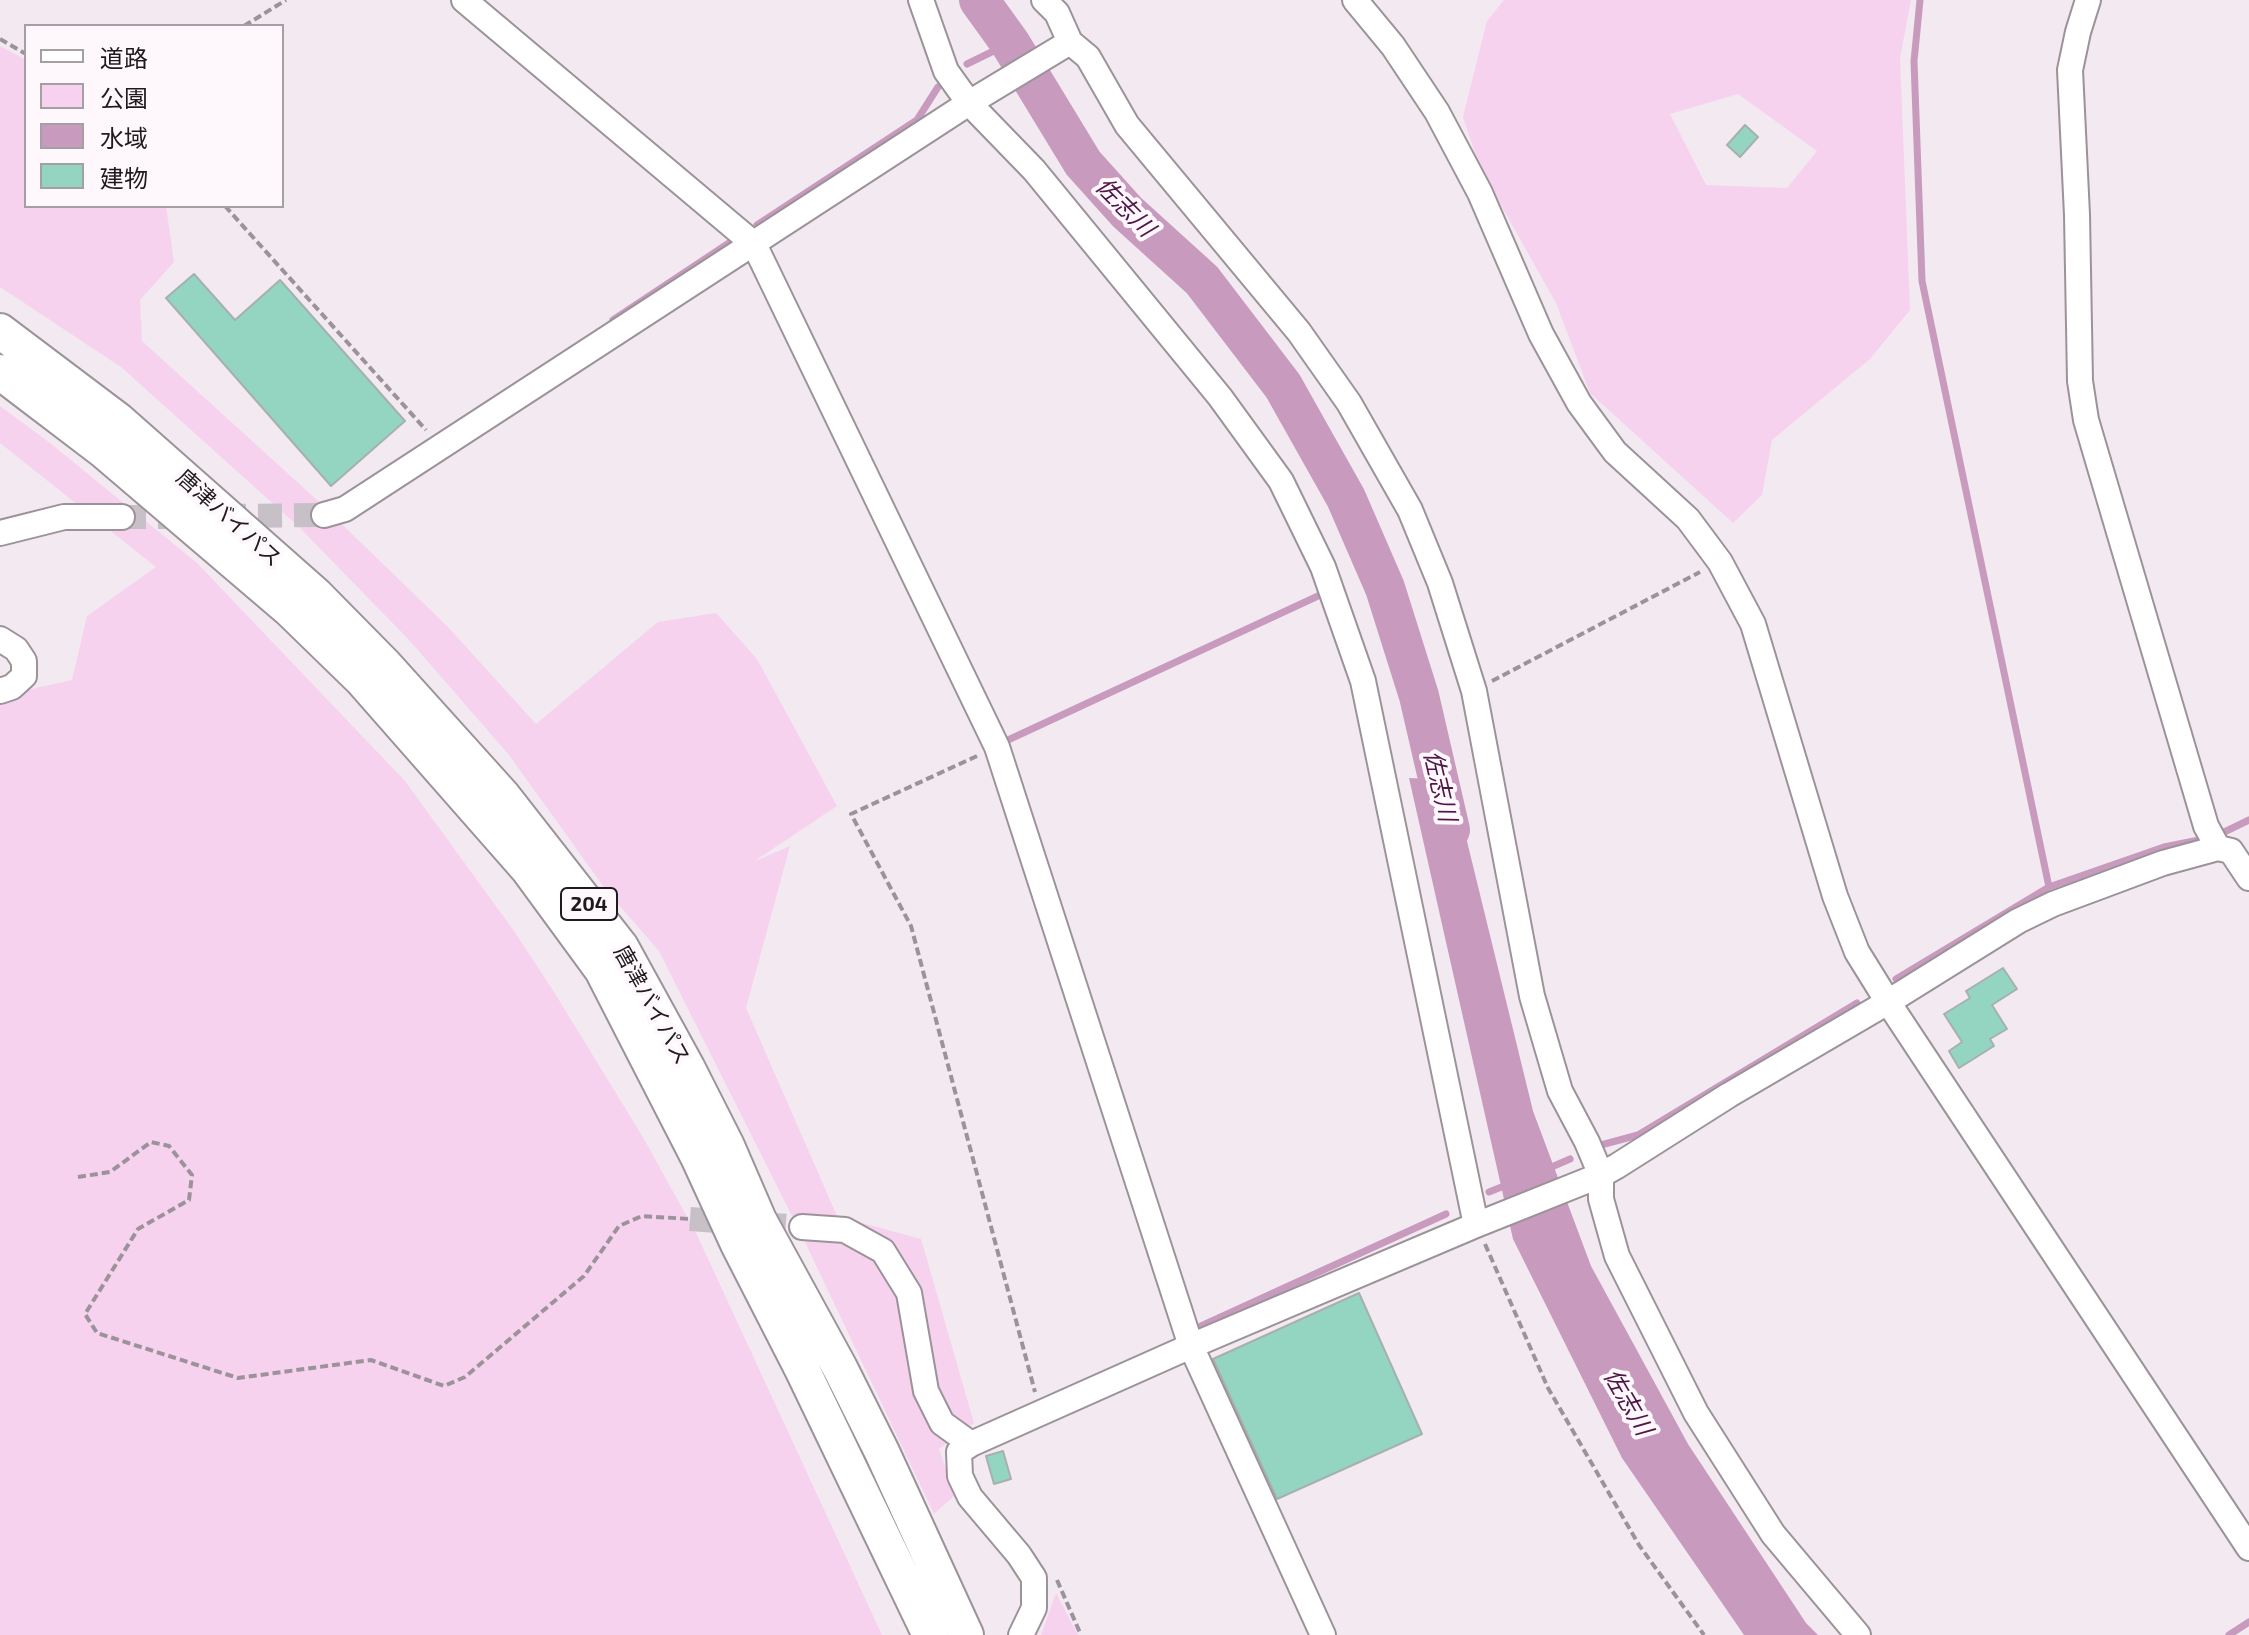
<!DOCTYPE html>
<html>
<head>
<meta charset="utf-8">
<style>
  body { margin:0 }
  #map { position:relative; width:2249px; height:1635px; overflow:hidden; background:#f3e9f1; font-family:"Exo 2","Noto Sans JP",sans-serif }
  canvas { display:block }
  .legend { position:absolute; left:24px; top:24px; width:260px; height:184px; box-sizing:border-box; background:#fef8fd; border:2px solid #a49fa3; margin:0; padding:10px 14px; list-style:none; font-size:24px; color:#1e1a1d }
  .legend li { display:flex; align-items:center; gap:16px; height:40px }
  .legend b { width:40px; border:2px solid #a49fa3 }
</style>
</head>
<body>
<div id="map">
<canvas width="2249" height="1635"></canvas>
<ul class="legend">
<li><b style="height:10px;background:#fff"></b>道路</li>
<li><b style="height:22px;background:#f6d2ee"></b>公園</li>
<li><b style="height:22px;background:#c89abe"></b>水域</li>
<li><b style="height:22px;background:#93d5c1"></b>建物</li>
</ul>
</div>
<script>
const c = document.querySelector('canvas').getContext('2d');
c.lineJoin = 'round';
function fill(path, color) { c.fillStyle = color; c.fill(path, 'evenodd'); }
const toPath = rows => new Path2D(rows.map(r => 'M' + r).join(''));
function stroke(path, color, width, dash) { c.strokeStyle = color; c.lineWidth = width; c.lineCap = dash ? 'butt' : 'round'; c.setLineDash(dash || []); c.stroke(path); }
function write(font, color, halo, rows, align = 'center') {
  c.font = font + ' "Exo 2","Noto Sans JP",sans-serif'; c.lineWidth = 8; c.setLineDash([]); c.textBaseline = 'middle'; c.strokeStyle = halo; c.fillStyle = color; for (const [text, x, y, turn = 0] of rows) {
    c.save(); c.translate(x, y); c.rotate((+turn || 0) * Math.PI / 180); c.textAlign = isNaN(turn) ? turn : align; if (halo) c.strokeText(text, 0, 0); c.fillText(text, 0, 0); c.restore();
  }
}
const green = toPath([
  [1504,0,1911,0,1900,58,1910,310,1870,359,1772,440,1762,495,1733,523,1590,393,1556,303,1480,168,1463,117,1487,21],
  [1738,94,1817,151,1787,188,1706,185,1670,114],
  [0,46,26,60,26,206,166,206,174,262,140,300,142,341,317,500,448,627,536,724,658,622,716,613,757,659,837,806,753,862,790,846,746,1008,837,1216,921,1239,974,1423,939,1449,955,1495,934,1514,805,1242,659,951,606,890,509,755,410,641,299,527,121,367,0,287],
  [0,406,50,443,197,563,405,781,514,931,554,992,644,1139,697,1235,882,1635,0,1635,0,696,72,680,87,616,156,567,0,443],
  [1056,1593,1078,1635,1041,1635]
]);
const water = toPath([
  [1409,778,1452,780,1533,1111,1591,1266,1688,1444,1806,1623,1818,1635,1744,1635,1622,1458,1513,1239]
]);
const stream = toPath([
  [1920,0,1914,61,1922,281,2049,887],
  [967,64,1010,43],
  [757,225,917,120,938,87],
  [613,320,729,243],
  [1008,740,1318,596],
  [1896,979,2049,887,2164,847,2214,837,2249,820],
  [1601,1145,1638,1135,1857,1003],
  [1547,1169,1570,1159],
  [1489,1192,1509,1184],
  [1201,1326,1446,1214],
  [2229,1635,2249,1622]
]);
const river = toPath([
  [979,0,1010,43,1083,163,1127,212,1202,280,1283,386,1346,498,1385,588,1419,696,1450,830]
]);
const building = toPath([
  [1745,125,1758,137,1740,157,1727,145,1745,125],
  [194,274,235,320,280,280,405,421,331,486,166,298,194,274],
  [2003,968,2017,989,1992,1005,2007,1029,1990,1039,1994,1046,1959,1068,1949,1051,1962,1042,1944,1014,1970,998,1966,991,2003,968],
  [1359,1293,1422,1434,1277,1499,1213,1359,1359,1293],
  [1003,1451,1011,1479,994,1484,986,1456,1003,1451]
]);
const minorTunnel = toPath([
  [222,516,324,515],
  [122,517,185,517],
  [690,1219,802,1227]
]);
const path = toPath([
  [244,26,286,0],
  [0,39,26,54],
  [225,206,426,430],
  [1492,681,1700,572],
  [977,756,851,814,911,926,1035,1392],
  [78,1177,110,1172,151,1142,169,1146,192,1175,189,1200,138,1229,85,1314,97,1333,238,1378,371,1360,444,1386,465,1377,584,1276,619,1226,642,1216,690,1219],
  [1485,1244,1548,1388,1639,1545,1704,1635],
  [1057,1580,1081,1635]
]);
const minor = toPath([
  [464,0,754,244,997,747,1191,1346,1323,1635],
  [921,0,946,71,969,103,1034,170,1220,397,1281,481,1323,567,1363,681,1476,1225],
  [1044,0,1057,13,1070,42],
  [1355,0,1393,46,1437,112,1480,193,1541,334,1579,403,1615,452,1688,519,1720,562,1753,624,1835,896,1857,952,1888,1002,2249,1548],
  [2088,0,2078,32,2070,70,2077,215,2080,381,2086,420,2206,826,2218,848],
  [324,515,345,509,969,103,1070,42,1088,57,1127,125,1299,332,1349,403,1410,510,1440,583,1474,691,1532,996,1560,1091,1587,1142,1601,1175,1601,1199,1617,1256,1696,1413,1773,1534,1858,1635],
  [0,533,64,517,122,517],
  [0,639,16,649,24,661,24,676,12,687,0,691],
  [802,1227,845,1230,883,1251,909,1293,926,1391,942,1423,971,1444],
  [1021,1635,1034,1608,1034,1578,1019,1555,970,1497,960,1476,959,1452,971,1444,1191,1346,1476,1225,1601,1175,1617,1166,1729,1095,1888,1002,2018,921,2053,904,2163,863,2218,848,2231,851,2249,878]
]);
const highway = toPath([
  [0,331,118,420,316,595,384,664,503,796,621,947,688,1069,727,1146,759,1220,840,1368,882,1452,966,1635],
  [0,372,105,452,289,609,362,680,528,869,602,970,698,1157,738,1244,802,1369,930,1635]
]);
const shields = [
  [589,904,56]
];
const shieldNames = [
  ["204",589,904]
];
const streetNames = [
  ["唐津バイパス",229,518,42],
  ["唐津バイパス",652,1005,61]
];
const waterNames = [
  ["佐志川",1125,207,45],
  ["佐志川",1440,786,77],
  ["佐志川",1628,1402,60]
];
fill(green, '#f6d2ee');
fill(water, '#c89abe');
stroke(stream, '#c89abe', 7);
stroke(river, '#c89abe', 40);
fill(building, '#93d5c1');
stroke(building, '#a6b1ad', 2);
stroke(minorTunnel, '#c8c0c7', 24, [24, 12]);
stroke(minor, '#9c939a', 28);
stroke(highway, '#9c939a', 38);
stroke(path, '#9b9399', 4, [8, 4]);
stroke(minor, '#fff', 24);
stroke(highway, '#fff', 34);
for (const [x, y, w] of shields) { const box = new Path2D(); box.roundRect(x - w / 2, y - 16, w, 32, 6); c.fillStyle = '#fef8fd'; c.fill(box); stroke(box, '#1e1a1d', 2); }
write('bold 20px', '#1e1a1d', null, shieldNames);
write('22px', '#1e1a1d', '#fef8fd', streetNames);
write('italic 24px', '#4e1747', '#fef8fd', waterNames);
</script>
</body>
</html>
